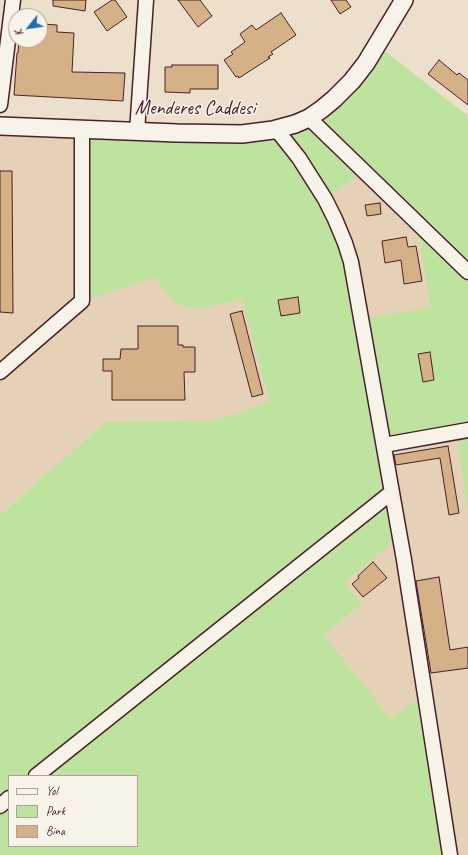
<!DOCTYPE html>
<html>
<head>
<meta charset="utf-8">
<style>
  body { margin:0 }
  #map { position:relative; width:468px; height:855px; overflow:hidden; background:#ecdfcb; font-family:Caveat,sans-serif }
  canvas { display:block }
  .legend { position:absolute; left:8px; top:775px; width:130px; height:72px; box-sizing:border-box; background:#f7f3e8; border:1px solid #b29e9c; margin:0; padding:5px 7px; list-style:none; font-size:12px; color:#4a1f2b }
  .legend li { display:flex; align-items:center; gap:8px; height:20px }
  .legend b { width:20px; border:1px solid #b29e9c }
  .north { position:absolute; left:8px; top:8px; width:40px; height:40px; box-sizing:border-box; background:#f7f3e8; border:1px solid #b29e9c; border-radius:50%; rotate:240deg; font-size:11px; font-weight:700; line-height:16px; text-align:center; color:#4a1f2b }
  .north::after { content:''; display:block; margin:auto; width:14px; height:18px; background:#1f6fb2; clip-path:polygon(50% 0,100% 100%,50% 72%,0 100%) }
</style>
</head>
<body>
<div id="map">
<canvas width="468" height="855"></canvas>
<ul class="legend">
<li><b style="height:5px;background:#f7f3e8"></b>Yol</li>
<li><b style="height:11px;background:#bde39e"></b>Park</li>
<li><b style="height:11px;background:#d4b186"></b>Bina</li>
</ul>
<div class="north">K</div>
</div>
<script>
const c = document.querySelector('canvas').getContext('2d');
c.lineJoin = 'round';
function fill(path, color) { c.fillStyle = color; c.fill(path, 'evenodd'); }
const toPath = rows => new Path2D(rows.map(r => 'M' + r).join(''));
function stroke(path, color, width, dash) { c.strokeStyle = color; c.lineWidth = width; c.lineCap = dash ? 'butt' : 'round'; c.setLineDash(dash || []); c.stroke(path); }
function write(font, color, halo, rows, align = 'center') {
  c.font = font + ' Caveat,sans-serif'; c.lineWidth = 3; c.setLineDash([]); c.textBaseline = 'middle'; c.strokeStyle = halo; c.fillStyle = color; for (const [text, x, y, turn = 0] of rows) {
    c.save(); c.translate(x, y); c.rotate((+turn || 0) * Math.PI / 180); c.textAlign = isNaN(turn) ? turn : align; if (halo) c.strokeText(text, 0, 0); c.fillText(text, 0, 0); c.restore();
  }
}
const built = toPath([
  [0,126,145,132,164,290,177,304,193,308,212,306,243,300,269,402,244,412,207,421,105,422,0,515],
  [364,172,417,223,430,309,362,319,325,199],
  [456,433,468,511,468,855,450,855,425,695,391,719,324,635,362,604,345,582,400,537,384,445]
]);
const green = toPath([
  [377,45,468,116,468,258,461,265,468,272,468,511,456,433,384,445,400,537,345,582,362,604,324,635,391,719,425,694,450,855,0,855,0,515,105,422,207,421,244,412,269,401,242,300,212,306,193,308,177,304,164,290,155,277,82,301,82,129,177,133,309,118],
  [364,172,417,223,430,308,362,319,325,199],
  [9,776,137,776,137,846,9,846]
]);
const building = toPath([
  [53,0,86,0,85,11,53,6,53,0],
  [112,0,115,0,127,17,107,31,94,12,112,0],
  [178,0,200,0,212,16,198,27,178,0],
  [331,0,346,0,351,7,340,14,331,0],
  [281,13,296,35,271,52,273,54,268,57,270,58,239,78,238,76,236,77,224,60,233,54,231,52,245,42,240,34,252,25,256,30,281,13],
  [42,24,57,25,57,32,74,33,72,72,125,73,123,101,14,95,17,53,18,53,19,40,40,40,40,30,42,30,42,24],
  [439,60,457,75,459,73,468,80,468,105,428,74,439,60],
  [172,65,218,65,218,89,190,89,190,93,165,92,165,67,172,67,172,65],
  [0,171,12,171,13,313,0,312,0,171],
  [380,203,381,214,367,216,365,205,380,203],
  [406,237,408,247,416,246,422,281,404,284,401,260,385,263,382,241,406,237],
  [298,297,300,313,281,316,278,300,298,297],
  [242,311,263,394,252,397,230,314,242,311],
  [138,326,178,326,178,345,183,345,183,347,195,347,195,372,184,372,185,400,112,400,112,371,103,371,103,359,120,359,121,349,138,349,138,326],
  [430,352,434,380,423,382,418,354,430,352],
  [448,446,459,513,449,515,440,458,396,465,394,455,448,446],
  [373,562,387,578,363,597,352,584,359,578,358,576,373,562],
  [439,577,450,650,468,647,468,668,431,673,416,581,439,577]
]);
const minor = toPath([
  [0,105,13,0],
  [309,118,468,272],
  [276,129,299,158,325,199,335,219,345,243,351,262,404,560,450,855],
  [137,132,146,0],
  [0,372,82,301,82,129],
  [384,445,468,430],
  [36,776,392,492],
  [0,806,9,798]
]);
const tertiary = toPath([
  [0,126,177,133,242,134,273,130,295,124,309,118,322,109,334,99,352,81,366,63,404,0]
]);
const streetNames = [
  ["Menderes Caddesi",195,109]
];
fill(built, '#e5d1b6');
fill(green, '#bde39e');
fill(building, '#d4b186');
stroke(building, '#4a1f2b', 1);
stroke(minor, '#4a1f2b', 17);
stroke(tertiary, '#4a1f2b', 20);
stroke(minor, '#f7f3e8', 14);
stroke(tertiary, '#f7f3e8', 17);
write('20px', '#4a1f2b', '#f7f3e8', streetNames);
</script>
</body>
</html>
